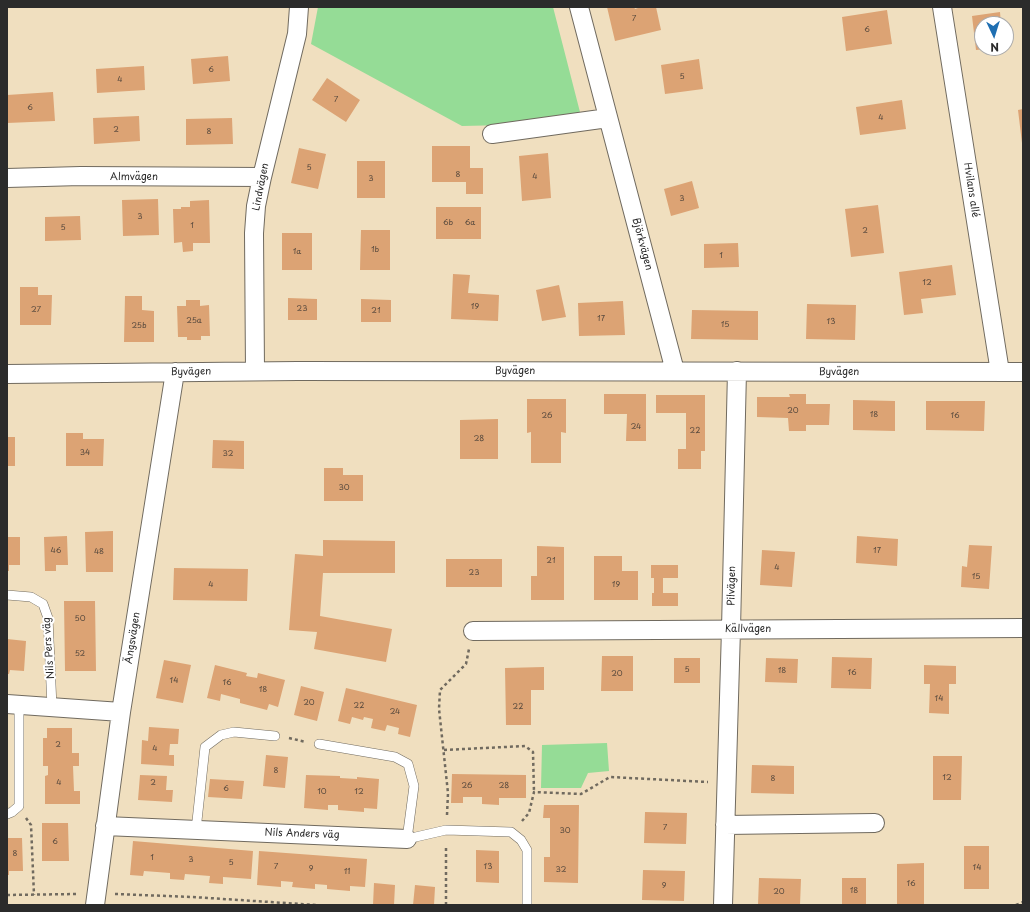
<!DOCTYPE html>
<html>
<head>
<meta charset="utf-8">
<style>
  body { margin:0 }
  #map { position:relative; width:1030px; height:912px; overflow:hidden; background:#f0dfbf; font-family:"Playpen Sans",sans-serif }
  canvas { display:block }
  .frame { position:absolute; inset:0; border:8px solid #2b2b2b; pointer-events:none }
  .north { position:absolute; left:974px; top:16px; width:40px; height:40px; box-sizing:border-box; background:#fff; border:1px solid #aaa; border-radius:50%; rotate:176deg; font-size:11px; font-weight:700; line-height:16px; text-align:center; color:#2b2b2b }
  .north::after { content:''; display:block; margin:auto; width:14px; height:18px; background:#1f6fb2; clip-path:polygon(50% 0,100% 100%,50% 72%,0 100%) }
</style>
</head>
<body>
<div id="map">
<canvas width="1030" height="912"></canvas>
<div class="frame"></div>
<div class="north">N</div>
</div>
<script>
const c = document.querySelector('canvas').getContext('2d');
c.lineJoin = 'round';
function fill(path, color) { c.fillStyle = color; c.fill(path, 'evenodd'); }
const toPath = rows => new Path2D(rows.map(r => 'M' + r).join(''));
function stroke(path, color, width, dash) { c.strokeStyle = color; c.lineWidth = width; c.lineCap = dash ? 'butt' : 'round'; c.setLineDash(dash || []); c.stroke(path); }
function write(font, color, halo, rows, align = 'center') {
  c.font = font + ' "Playpen Sans",sans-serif'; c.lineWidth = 4; c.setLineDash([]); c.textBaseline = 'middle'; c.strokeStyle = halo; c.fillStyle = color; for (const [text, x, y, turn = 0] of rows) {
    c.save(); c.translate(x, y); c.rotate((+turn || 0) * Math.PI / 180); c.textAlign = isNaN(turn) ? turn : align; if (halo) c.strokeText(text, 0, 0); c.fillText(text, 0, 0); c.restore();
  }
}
const green = toPath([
  [318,7,553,7,581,116,507,125,462,126,311,44],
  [607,743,609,771,588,773,581,788,541,788,542,745]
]);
const building = toPath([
  [607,7,634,7,635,9,641,7,656,7,661,30,615,41],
  [887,10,892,44,846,51,842,17],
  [1000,12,1001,24,982,24,982,48,987,49,976,50,972,16],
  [228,56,230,81,193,84,191,59],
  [699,59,703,89,665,94,661,65],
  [144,66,145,90,97,93,96,69],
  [327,78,360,100,346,122,312,100],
  [53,92,55,121,7,123,7,95],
  [902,100,906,129,860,135,856,107],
  [1023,109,1023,143,1022,143,1018,110],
  [139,116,140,141,94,144,93,118],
  [232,118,233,144,186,145,186,119],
  [432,146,470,146,470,168,483,168,483,194,466,194,466,182,432,182],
  [299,148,326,154,318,189,291,183],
  [548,153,551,198,522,201,519,156],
  [357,161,385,161,385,198,357,198],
  [692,181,699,208,671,216,664,189],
  [158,199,159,235,123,236,122,200],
  [209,200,210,243,193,243,193,251,183,252,182,242,174,243,173,209,181,209,181,207,190,207,190,201],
  [878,205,884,253,851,257,845,209],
  [436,207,481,207,481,239,436,239],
  [80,216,81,240,45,241,45,217],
  [361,230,390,230,390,270,360,270],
  [282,233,312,233,312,270,282,270],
  [738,243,739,267,704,268,704,244],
  [952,265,956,295,921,299,923,313,904,315,899,272],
  [453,274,470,275,468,293,499,295,498,321,451,319],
  [559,285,566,317,542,321,536,290],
  [20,287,38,287,38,295,52,295,51,325,20,325],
  [125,296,142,296,142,310,154,311,154,342,124,342],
  [288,298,317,299,317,320,288,320],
  [361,299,391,300,391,322,361,322],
  [186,300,200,300,200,306,209,305,210,336,201,336,201,340,187,340,187,337,178,337,177,306,186,306],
  [623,301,625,335,579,336,578,303],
  [807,304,856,305,855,340,806,339],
  [692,310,758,311,758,340,691,339],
  [604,394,646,394,646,441,626,441,627,414,604,414],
  [789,394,806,394,806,404,830,404,829,425,806,425,806,431,789,431,788,418,757,417,757,397,790,397],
  [656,395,705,395,705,451,701,451,701,469,678,469,678,449,686,449,686,413,656,413],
  [527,399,566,399,566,433,561,432,561,463,531,463,531,432,527,433],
  [853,400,895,401,895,431,853,430],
  [926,401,985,401,984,431,926,430],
  [498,419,498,459,460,459,460,420],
  [66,433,83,433,83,439,104,439,103,466,66,466],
  [7,437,15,437,15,466,7,466],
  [213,440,244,441,244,469,212,468],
  [324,468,343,468,343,475,363,475,363,501,324,501],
  [113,531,113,572,86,572,85,532],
  [67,536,68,565,56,565,56,571,45,571,44,537],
  [857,536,898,539,897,566,856,563],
  [7,537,20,537,20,565,9,565,9,571,7,571],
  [323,540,395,541,395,573,323,573,320,616,392,629,386,662,314,649,317,632,289,630,295,554,323,556],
  [969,545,992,546,989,589,961,587,962,566,967,567],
  [537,546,564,547,564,600,531,600,531,576,537,576],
  [762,550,795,552,792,587,760,585],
  [594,556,622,556,622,571,638,571,638,600,594,600],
  [446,559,502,559,502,587,446,587],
  [651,565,678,565,678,578,663,578,663,593,678,593,678,606,652,606,652,593,654,593,654,578,651,578],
  [174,568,248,569,247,601,173,600],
  [64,601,95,601,96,671,65,671],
  [7,639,26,641,24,671,10,670,9,674,7,674],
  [602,656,633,656,633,691,601,691],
  [832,657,872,658,871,689,831,688],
  [674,658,700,658,700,683,674,683],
  [766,658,798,659,797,683,765,682],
  [164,660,191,665,183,703,156,698],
  [215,665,247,673,246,676,257,678,258,673,285,680,278,707,269,704,267,710,240,703,240,699,221,694,220,701,207,698],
  [924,665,956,666,956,684,949,684,949,714,929,713,930,684,924,684],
  [544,667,544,690,531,690,531,725,506,725,505,668],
  [301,686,324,692,317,721,294,715],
  [346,688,417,705,410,737,398,734,399,728,387,725,385,731,371,728,373,719,364,717,363,720,352,717,350,724,338,721],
  [149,727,179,729,178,744,170,744,169,755,174,755,174,766,141,764,142,740,148,741],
  [47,728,72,728,72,753,79,753,79,766,73,766,74,791,80,791,80,804,45,804,45,776,48,775,48,766,43,766,43,738,47,738],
  [266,755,288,757,285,788,263,786],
  [933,756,962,756,961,800,933,800],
  [752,765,794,766,794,794,751,793],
  [452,774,526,775,526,798,499,798,499,805,482,804,482,797,463,797,463,803,451,803],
  [140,775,167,776,166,790,173,790,172,802,138,800],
  [306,775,340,776,340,778,357,779,357,777,379,779,377,809,364,808,364,812,338,810,338,805,328,805,328,810,304,808],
  [210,779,244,781,242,799,208,797],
  [544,805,579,805,578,883,544,882,544,857,550,857,550,818,543,818],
  [645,812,687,813,686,844,644,843],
  [42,823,68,823,69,861,42,861],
  [7,838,22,838,23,871,9,871,9,875,7,875],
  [133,841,253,851,251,879,223,877,223,884,209,883,210,876,185,874,184,880,170,879,170,873,144,871,143,876,130,875],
  [964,846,989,846,989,889,964,889],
  [476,850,499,851,499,883,476,882],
  [259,851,367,859,365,887,350,886,350,891,327,889,327,885,315,884,315,889,292,887,293,882,281,881,281,887,257,885],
  [924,863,924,905,897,905,897,864],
  [643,870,685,871,684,901,642,900],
  [759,878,801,879,800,905,758,905],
  [842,878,866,878,866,905,842,905],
  [374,883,395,885,394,905,373,905],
  [415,885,435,887,434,905,413,905]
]);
const path = toPath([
  [289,738,306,742],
  [444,750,525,746,533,752,534,792],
  [447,815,448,793,439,709,440,690,466,664,469,649],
  [26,818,31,825,34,895],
  [522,821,529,813,534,792,581,794,610,777,708,782],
  [115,894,193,897,316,905],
  [7,895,78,894],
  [446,905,446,846],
  [1016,905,1023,902]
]);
const lane = toPath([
  [7,595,31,597,43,604,48,618,52,707],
  [319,744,395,757,408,764,414,786,407,839,446,830,511,832,521,840,527,850,527,905],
  [7,814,12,812,19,806,19,704],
  [196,830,205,747,221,735,234,732,275,736]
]);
const street = toPath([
  [579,7,675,371],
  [942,7,1000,372],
  [492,134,608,118],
  [7,178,81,176,262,177],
  [255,371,254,233,256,206,262,177,297,34,299,7],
  [7,374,298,371,1023,372],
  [473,631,1023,628],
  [7,704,121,712],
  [725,825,875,823],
  [105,826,407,839],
  [95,905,121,712,175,372],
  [723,905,731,629,737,371]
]);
const numberNames = [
  ["7",634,19],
  ["6",867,30],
  ["6",211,70],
  ["5",682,77],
  ["4",120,80],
  ["7",336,100],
  ["6",30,108],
  ["4",881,118],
  ["2",116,130],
  ["8",209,132],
  ["5",309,168],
  ["8",458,175],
  ["4",535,177],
  ["3",371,179],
  ["3",682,199],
  ["3",140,217],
  ["6b",448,223],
  ["6a",470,223],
  ["1",192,226],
  ["5",63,228],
  ["2",865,231],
  ["1b",375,250],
  ["1a",297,252],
  ["1",721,256],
  ["12",927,283],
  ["19",475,307],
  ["23",302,309],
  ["27",36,310],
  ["21",376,311],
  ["17",601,319],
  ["25a",194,321],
  ["13",831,322],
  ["15",725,325],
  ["25b",139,326],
  ["20",793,411],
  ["18",874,415],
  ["26",547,416],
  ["16",955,416],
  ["24",636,427],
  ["22",695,431],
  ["28",479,439],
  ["34",85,453],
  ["32",228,454],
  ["30",344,488],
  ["46",56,551],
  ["17",877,551],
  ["48",99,552],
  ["21",551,561],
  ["4",777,568],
  ["23",474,573],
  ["15",976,577],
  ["4",211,585],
  ["19",616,585],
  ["50",80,619],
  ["52",80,654],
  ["5",687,670],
  ["18",782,671],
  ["16",852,673],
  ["20",617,674],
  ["14",174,681],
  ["16",227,683],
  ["18",263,690],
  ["14",939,699],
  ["20",309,703],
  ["22",359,706],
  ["22",518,707],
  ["24",395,712],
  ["2",58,745],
  ["4",155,749],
  ["8",276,771],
  ["12",947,778],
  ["8",773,779],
  ["4",59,783],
  ["2",153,783],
  ["26",467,786],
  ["28",504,786],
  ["6",226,789],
  ["10",322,792],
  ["12",359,792],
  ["7",665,828],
  ["30",565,831],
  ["6",55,842],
  ["8",15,854],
  ["1",152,858],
  ["3",191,860],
  ["5",231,863],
  ["7",276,867],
  ["13",488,867],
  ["14",977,868],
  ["9",311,869],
  ["32",561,870],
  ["11",347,872],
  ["16",911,884],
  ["9",664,886],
  ["18",854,891],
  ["20",779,892]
];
const streetNames = [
  ["Almvägen",134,177],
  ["Lindvägen",261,187,-79],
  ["Hvilans allé",971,190,81],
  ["Björkvägen",642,244,75],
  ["Byvägen",515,371],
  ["Byvägen",191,372,-1],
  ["Byvägen",839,372],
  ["Pilvägen",732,586,-89],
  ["Källvägen",748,629],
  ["Ängsvägen",133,638,-81],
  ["Nils Pers väg",49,648,-94],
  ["Nils Anders väg",302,834,2]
];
fill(green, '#95dc96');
fill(building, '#dca374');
stroke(lane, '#706a5f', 10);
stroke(street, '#706a5f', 20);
stroke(path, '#706a5f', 2.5, [3, 3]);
stroke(lane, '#fff', 9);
stroke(street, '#fff', 18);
write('8px', '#57493d', null, numberNames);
write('10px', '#2b2b2b', '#fff', streetNames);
</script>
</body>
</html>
